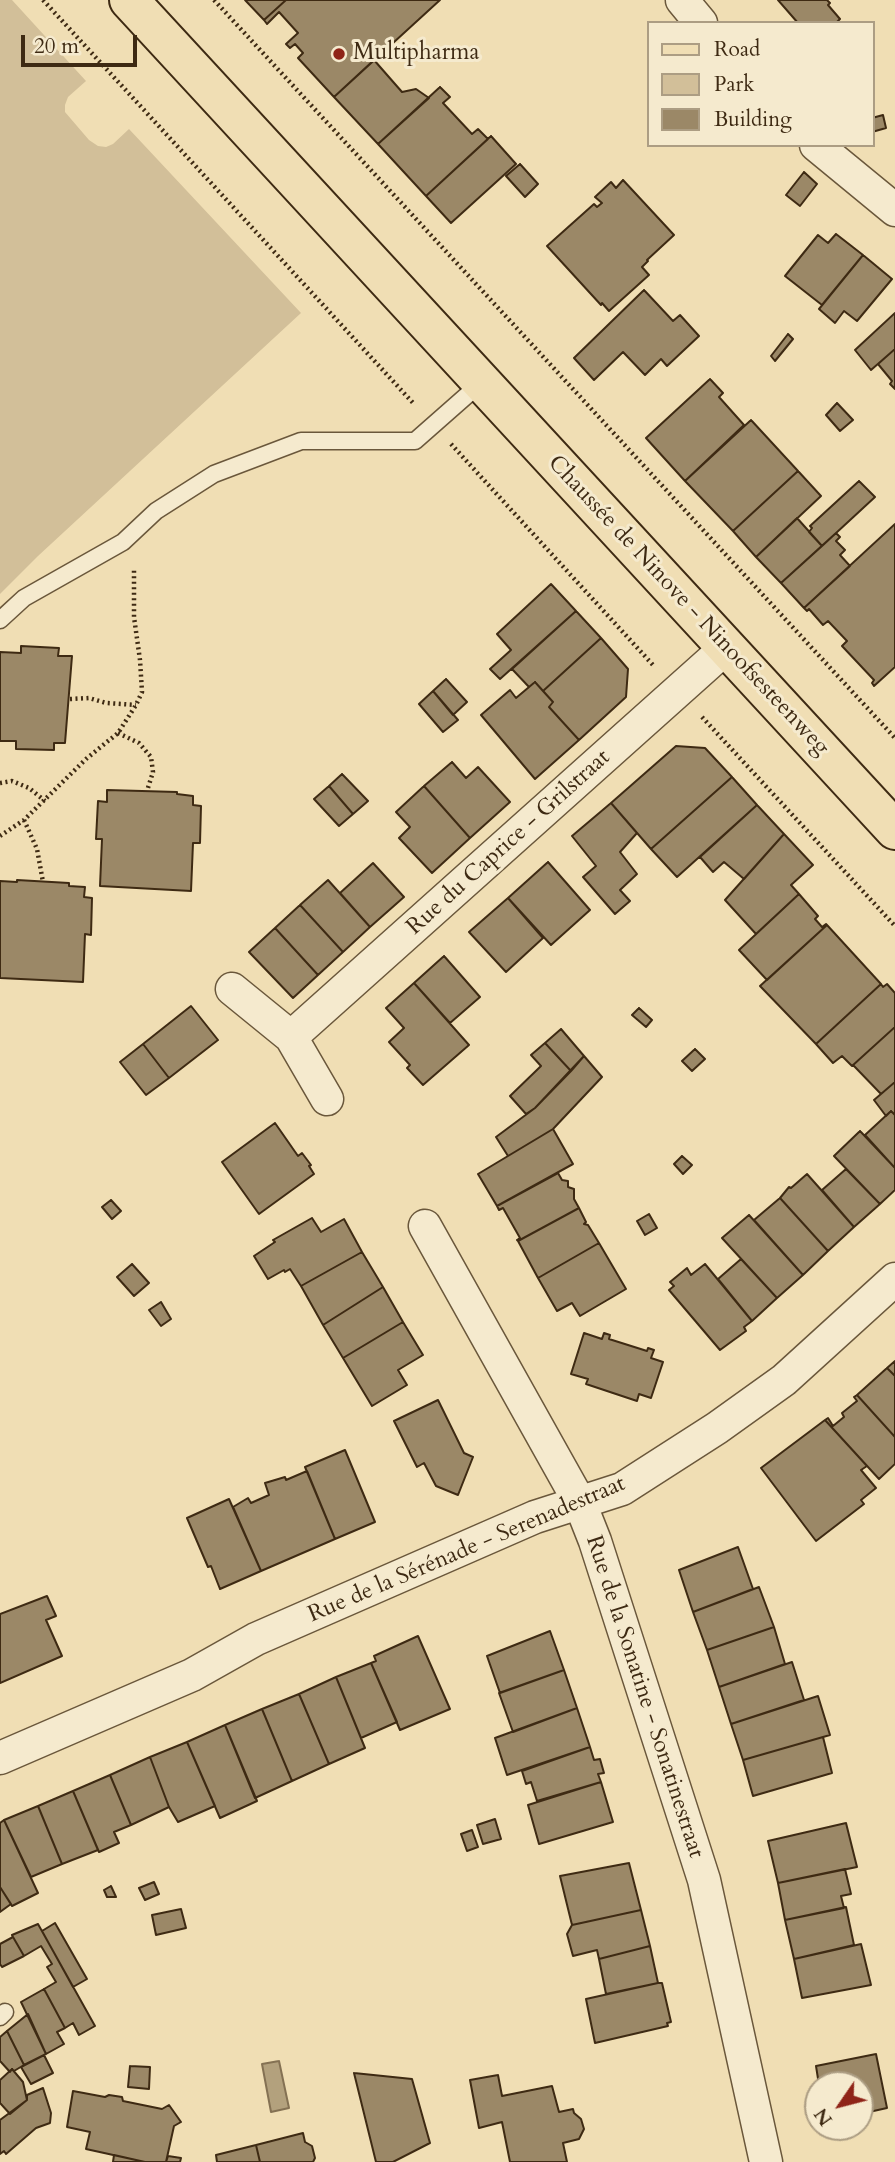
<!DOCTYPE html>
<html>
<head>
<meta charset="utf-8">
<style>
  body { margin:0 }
  #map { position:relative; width:895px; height:2162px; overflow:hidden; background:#f0deb4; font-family:Cardo,serif }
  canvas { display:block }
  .legend { position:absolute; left:647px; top:21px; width:228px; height:126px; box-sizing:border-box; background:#f5eace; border:2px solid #ac9d83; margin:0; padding:9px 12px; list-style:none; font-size:21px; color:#3e2a13 }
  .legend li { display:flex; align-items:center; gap:14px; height:35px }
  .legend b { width:35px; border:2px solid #ac9d83 }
  .north { position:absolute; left:804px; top:2071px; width:70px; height:70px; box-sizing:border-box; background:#f5eace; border:2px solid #ac9d83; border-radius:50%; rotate:235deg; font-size:19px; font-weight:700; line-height:28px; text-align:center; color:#3e2a13 }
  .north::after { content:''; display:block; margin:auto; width:24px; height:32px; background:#8f2418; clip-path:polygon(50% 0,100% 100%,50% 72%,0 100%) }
  .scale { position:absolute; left:21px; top:35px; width:116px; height:32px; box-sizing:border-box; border:4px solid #3e2a13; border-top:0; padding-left:9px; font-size:21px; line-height:24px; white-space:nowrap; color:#3e2a13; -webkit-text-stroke:5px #f5eace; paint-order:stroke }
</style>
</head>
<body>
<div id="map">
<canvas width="895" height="2162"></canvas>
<ul class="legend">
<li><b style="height:9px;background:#f0deb4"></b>Road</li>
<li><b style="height:19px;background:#d2bf99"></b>Park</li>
<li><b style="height:19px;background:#9b8867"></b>Building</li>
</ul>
<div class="north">N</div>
<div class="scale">20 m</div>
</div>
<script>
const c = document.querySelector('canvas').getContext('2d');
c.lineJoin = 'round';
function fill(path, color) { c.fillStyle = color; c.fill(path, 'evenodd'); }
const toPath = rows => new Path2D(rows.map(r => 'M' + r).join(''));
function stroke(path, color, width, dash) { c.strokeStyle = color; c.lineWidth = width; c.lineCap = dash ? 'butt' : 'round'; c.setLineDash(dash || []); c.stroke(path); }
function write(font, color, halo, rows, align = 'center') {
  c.font = font + ' Cardo,serif'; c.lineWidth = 6; c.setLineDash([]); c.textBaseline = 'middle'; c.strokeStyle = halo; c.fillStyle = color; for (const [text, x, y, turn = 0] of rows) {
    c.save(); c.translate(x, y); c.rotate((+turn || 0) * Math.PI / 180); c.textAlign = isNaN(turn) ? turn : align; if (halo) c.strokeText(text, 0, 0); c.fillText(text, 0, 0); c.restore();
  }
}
const green = toPath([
  [0,0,12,0,86,81,68,97,65,105,65,112,89,140,98,146,106,147,113,144,129,129,301,313,38,556,0,594]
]);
const water = toPath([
  [279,2061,289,2108,271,2112,262,2064,279,2061]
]);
const building = toPath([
  [245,0,286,0,264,20,245,0],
  [286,0,440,0,334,97,298,58,303,53,295,44,290,48,286,44,298,33,279,12,267,24,264,20,286,0],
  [778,0,827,0,830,3,828,5,840,19,836,23,798,23,778,0],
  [374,60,402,92,416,89,429,98,378,144,334,97,374,60],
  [440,87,450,97,443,103,472,134,478,129,488,139,426,196,378,144,440,87],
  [883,115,886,128,872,132,872,118,883,115],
  [491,136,516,164,451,223,426,196,491,136],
  [520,164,538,184,525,197,506,176,520,164],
  [804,172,817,184,800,206,786,195,804,172],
  [623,180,674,235,647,260,648,261,642,267,649,275,609,311,602,303,601,305,547,246,594,204,597,207,602,203,595,197,611,182,616,188,623,180],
  [836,234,863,255,822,305,785,276,818,235,828,243,836,234],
  [863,255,892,279,857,321,844,311,835,323,819,309,863,255],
  [644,290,673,321,680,315,699,336,667,366,661,359,645,375,623,352,594,380,574,358,644,290],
  [895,313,895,349,871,370,855,350,895,313],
  [788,334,793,339,775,361,771,356,788,334],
  [895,349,895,389,890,384,892,381,878,364,895,349],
  [710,379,723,393,719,397,744,425,685,481,646,438,710,379],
  [837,403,853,420,840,431,826,415,837,403],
  [751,420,798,471,733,531,685,481,751,420],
  [798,471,821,496,756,557,733,531,798,471],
  [859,481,875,497,822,546,809,532,812,528,810,526,859,481],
  [797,518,822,546,781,583,756,557,797,518],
  [895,524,895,667,874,686,872,683,874,680,842,646,847,641,828,621,823,625,809,609,807,611,804,608,895,524],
  [836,533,840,537,836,541,845,550,840,555,850,566,804,608,781,583,836,533],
  [551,584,576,611,500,679,490,669,511,650,497,634,551,584],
  [576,611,601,638,543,691,535,682,529,687,512,669,576,611],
  [601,638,628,669,626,697,579,740,549,707,553,702,543,691,601,638],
  [21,646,59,648,58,656,72,656,65,743,54,743,54,750,16,749,16,741,0,741,0,652,21,653,21,646],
  [446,679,467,702,453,715,433,691,446,679],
  [535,682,553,702,549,707,579,740,535,779,481,715,510,690,516,698,535,682],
  [433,691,458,720,443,732,419,704,433,691],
  [676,746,705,748,732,777,651,849,611,803,676,746],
  [452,762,466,778,478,767,510,802,470,838,424,786,452,762],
  [342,774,368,801,353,814,329,786,342,774],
  [732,777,757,805,677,877,651,849,732,777],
  [329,786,353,814,339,826,314,799,329,786],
  [424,786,470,838,432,873,399,838,410,827,396,812,424,786],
  [107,790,177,792,177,794,193,796,193,805,201,806,200,843,193,843,191,891,100,886,102,839,96,839,98,801,107,802,107,790],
  [611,803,637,833,620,852,637,874,620,890,630,901,615,914,583,877,596,866,572,836,611,803],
  [757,805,784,834,744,879,724,862,713,872,700,857,757,805],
  [784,834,813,865,791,885,799,894,756,934,725,900,784,834],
  [548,862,590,910,551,945,508,898,548,862],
  [373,863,404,897,370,927,340,893,373,863],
  [17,880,69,883,69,886,85,887,84,897,92,898,91,935,85,934,83,982,0,978,0,881,17,882,17,880],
  [328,880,370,927,343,952,300,905,328,880],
  [799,894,818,916,815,919,822,927,826,924,827,925,767,980,739,950,799,894],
  [508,898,543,938,506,972,469,932,508,898],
  [300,905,343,952,318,975,275,928,300,905],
  [827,925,881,984,816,1044,760,986,827,925],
  [275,928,318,975,293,998,249,952,275,928],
  [444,956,480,997,450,1023,414,983,444,956],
  [414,983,469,1045,423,1085,407,1068,410,1065,389,1042,404,1028,386,1008,414,983],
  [881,984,883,987,887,984,895,993,895,1027,852,1066,842,1056,833,1063,816,1044,881,984],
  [191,1006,218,1040,169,1078,143,1044,191,1006],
  [639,1008,652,1020,646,1027,632,1015,639,1008],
  [895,1027,895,1082,881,1094,854,1066,852,1066,895,1027],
  [561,1029,584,1056,571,1071,545,1043,561,1029],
  [545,1043,571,1071,535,1108,526,1114,510,1096,541,1066,531,1055,545,1043],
  [143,1044,169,1078,146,1095,120,1062,143,1044],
  [695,1049,705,1059,692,1071,682,1061,695,1049],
  [584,1056,602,1077,553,1129,508,1156,496,1137,535,1108,584,1056],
  [895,1082,895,1115,891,1111,886,1116,874,1100,895,1082],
  [891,1111,895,1115,895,1168,865,1135,891,1111],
  [275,1123,298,1156,302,1153,311,1165,309,1166,314,1174,259,1214,222,1162,275,1123],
  [553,1129,573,1164,497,1206,478,1174,553,1129],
  [860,1131,895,1168,895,1190,880,1204,834,1156,860,1131],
  [682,1156,692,1165,683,1174,674,1164,682,1156],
  [846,1169,880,1204,854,1227,822,1190,846,1169],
  [558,1173,562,1180,568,1181,568,1187,574,1189,574,1199,579,1208,518,1241,517,1240,520,1238,503,1208,499,1210,497,1206,558,1173],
  [807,1174,854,1227,828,1251,780,1198,789,1187,791,1188,807,1174],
  [780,1198,828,1251,803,1275,754,1220,780,1198],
  [111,1200,121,1211,112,1219,102,1207,111,1200],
  [579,1208,586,1222,584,1224,588,1225,599,1243,538,1278,518,1241,579,1208],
  [649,1214,657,1228,645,1235,637,1221,649,1214],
  [749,1215,803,1275,777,1298,722,1238,749,1215],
  [312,1218,321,1232,344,1219,362,1252,301,1286,290,1269,285,1272,284,1270,268,1279,254,1256,275,1242,273,1240,312,1218],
  [599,1243,626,1289,580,1316,572,1303,557,1311,538,1278,599,1243],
  [362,1252,383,1287,323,1325,301,1286,362,1252],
  [741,1259,777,1298,752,1321,718,1279,741,1259],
  [132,1264,149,1283,134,1296,117,1277,132,1264],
  [705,1264,752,1321,744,1327,746,1331,720,1350,669,1290,674,1286,670,1282,687,1268,691,1275,705,1264],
  [383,1287,403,1322,343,1358,323,1325,383,1287],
  [161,1302,171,1319,161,1326,149,1310,161,1302],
  [403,1322,423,1355,398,1370,407,1385,372,1406,343,1358,403,1322],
  [584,1333,602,1339,604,1333,610,1335,609,1339,647,1351,648,1348,654,1350,651,1358,663,1362,651,1398,639,1394,637,1401,586,1384,588,1379,571,1374,584,1333],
  [895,1361,895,1376,887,1368,895,1361],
  [887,1368,895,1376,895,1437,857,1395,887,1368],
  [857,1395,895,1437,895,1464,879,1479,825,1420,828,1418,833,1426,844,1417,842,1413,857,1401,854,1397,857,1395],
  [438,1400,464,1453,473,1457,458,1495,436,1486,424,1463,417,1467,394,1421,438,1400],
  [825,1420,867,1466,861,1470,876,1488,861,1500,864,1504,816,1541,761,1468,825,1420],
  [345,1450,375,1522,335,1539,305,1467,345,1450],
  [307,1471,335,1539,261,1571,233,1507,248,1498,251,1503,269,1495,265,1483,285,1477,286,1480,307,1471],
  [229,1499,261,1571,220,1589,211,1566,208,1567,187,1518,229,1499],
  [738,1547,753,1589,693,1612,679,1570,738,1547],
  [759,1587,774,1627,707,1650,693,1612,759,1587],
  [47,1596,56,1616,46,1620,62,1656,0,1683,0,1614,47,1596],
  [774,1627,785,1664,719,1687,707,1650,774,1627],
  [550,1631,564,1670,500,1693,487,1656,550,1631],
  [418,1636,450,1709,400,1730,371,1663,376,1661,374,1656,418,1636],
  [792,1662,804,1700,731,1724,719,1687,792,1662],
  [371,1663,397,1722,361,1738,336,1677,371,1663],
  [564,1670,577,1708,513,1732,499,1693,564,1670],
  [336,1677,365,1748,329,1764,299,1694,336,1677],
  [299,1694,329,1764,292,1781,262,1709,299,1694],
  [818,1696,830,1735,743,1760,731,1724,818,1696],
  [577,1708,590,1747,507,1775,495,1738,577,1708],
  [262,1709,292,1781,255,1798,225,1725,262,1709],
  [225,1725,257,1801,220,1818,187,1742,225,1725],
  [823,1737,832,1773,753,1796,743,1760,823,1737],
  [187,1742,215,1806,178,1822,169,1807,150,1757,187,1742],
  [590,1747,594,1760,600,1759,604,1773,598,1774,601,1782,537,1801,531,1782,526,1784,522,1771,590,1747],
  [150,1757,169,1807,131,1825,110,1775,150,1757],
  [110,1775,131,1825,114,1832,119,1843,99,1852,73,1791,110,1775],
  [601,1782,613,1822,539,1844,528,1805,601,1782],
  [73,1791,98,1850,62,1864,38,1806,73,1791],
  [38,1806,62,1864,31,1877,4,1820,38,1806],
  [495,1819,501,1839,483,1844,477,1825,495,1819],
  [4,1820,38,1893,12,1906,0,1887,0,1823,4,1820],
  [846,1823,857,1867,778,1883,768,1841,846,1823],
  [472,1830,478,1847,467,1851,461,1834,472,1830],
  [629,1863,641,1910,572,1925,560,1876,629,1863],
  [845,1869,851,1894,841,1896,844,1908,785,1920,778,1883,845,1869],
  [154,1882,159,1894,145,1900,139,1888,154,1882],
  [111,1886,116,1897,107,1897,104,1890,111,1886],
  [0,1887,11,1904,0,1912,0,1887],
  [846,1907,854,1945,794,1959,785,1920,846,1907],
  [181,1909,186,1928,156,1935,152,1915,181,1909],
  [641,1910,650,1946,599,1959,597,1950,573,1956,567,1934,572,1925,641,1910],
  [55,1923,87,1979,73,1987,42,1931,55,1923],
  [38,1924,95,2026,79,2035,73,2023,65,2028,44,1989,56,1982,47,1967,52,1964,41,1946,24,1956,13,1937,12,1935,38,1924],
  [13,1937,24,1956,2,1967,0,1964,0,1944,13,1937],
  [861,1944,871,1985,802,1998,794,1959,861,1944],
  [650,1946,658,1983,606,1994,599,1959,650,1946],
  [658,1983,662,1983,671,2022,667,2023,668,2026,595,2043,586,1999,658,1983],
  [44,1989,65,2028,57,2032,64,2044,46,2054,21,2002,44,1989],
  [28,2014,46,2054,24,2065,7,2031,28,2014],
  [7,2031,24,2065,14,2071,12,2069,10,2072,0,2061,0,2037,7,2031],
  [876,2054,887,2108,860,2114,860,2085,819,2085,816,2066,876,2054],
  [44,2055,53,2073,31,2084,21,2067,44,2055],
  [130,2066,150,2067,149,2089,128,2087,130,2066],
  [12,2069,23,2082,27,2100,10,2114,0,2103,0,2080,12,2069],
  [354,2073,412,2079,430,2143,393,2162,376,2162,354,2073],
  [498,2075,502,2096,552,2086,559,2112,573,2109,574,2113,581,2119,584,2129,579,2139,563,2143,567,2162,510,2162,502,2122,479,2128,470,2080,498,2075],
  [43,2088,51,2113,50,2123,36,2128,6,2154,4,2151,0,2154,0,2120,27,2100,27,2095,43,2088],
  [73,2091,105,2097,109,2095,122,2097,123,2101,162,2109,169,2105,181,2122,174,2126,166,2162,145,2162,86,2149,90,2132,67,2127,73,2091],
  [303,2133,305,2142,312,2146,315,2158,313,2162,260,2162,256,2145,303,2133],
  [256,2145,260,2162,217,2162,216,2155,256,2145],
  [114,2155,145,2162,113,2162,114,2155],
  [168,2156,181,2158,180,2162,166,2162,168,2156]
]);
const path = toPath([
  [43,0,414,404],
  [214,0,895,738],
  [451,444,653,665],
  [70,699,89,698,106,703,136,705],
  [702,717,895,926],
  [118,733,139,743,151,757,153,772,147,791],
  [0,783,12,781,29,788,45,801],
  [24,820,37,849,43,882],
  [0,836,24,820,86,759,118,733,136,705,142,692,140,660,134,617,134,569]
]);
const lane = toPath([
  [0,620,24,598,123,542,156,511,214,474,301,441,415,441,482,382],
  [0,2017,5,2012]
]);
const street = toPath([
  [682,0,701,23],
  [816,145,895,210],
  [232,989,291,1037],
  [327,1099,291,1037,727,647],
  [425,1226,580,1503,595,1541,704,1880,766,2162],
  [0,1758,192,1675,256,1639,535,1517,622,1489,717,1428,784,1380,895,1279]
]);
const primary = toPath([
  [129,0,895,830]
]);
const markers = [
  [339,54,7,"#8f2418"]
];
const poiNames = [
  ["Multipharma",353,54]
];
const streetNames = [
  ["Chaussée de Ninove - Ninoofsesteenweg",688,606,47],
  ["Rue du Caprice - Grilstraat",509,843,-42],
  ["Rue de la Sérénade - Serenadestraat",467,1550,-23],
  ["Rue de la Sonatine - Sonatinestraat",644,1697,72]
];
fill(green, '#d2bf99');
fill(water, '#b3a17d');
stroke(water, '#847153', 2);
fill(building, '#9b8867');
stroke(building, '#3e2a13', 2);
stroke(lane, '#6a573b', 19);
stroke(street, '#6a573b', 35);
stroke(primary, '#3e2a13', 42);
stroke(path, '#3e2a13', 4.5, [2, 3.5]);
stroke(lane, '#f5eace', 16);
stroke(street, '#f5eace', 32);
stroke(primary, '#f0deb4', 38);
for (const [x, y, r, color] of markers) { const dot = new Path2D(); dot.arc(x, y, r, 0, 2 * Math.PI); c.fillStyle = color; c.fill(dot); stroke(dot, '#f5eace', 2.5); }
write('23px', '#3e2a13', '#f5eace', poiNames, 'left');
write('23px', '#3e2a13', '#f5eace', streetNames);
</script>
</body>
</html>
